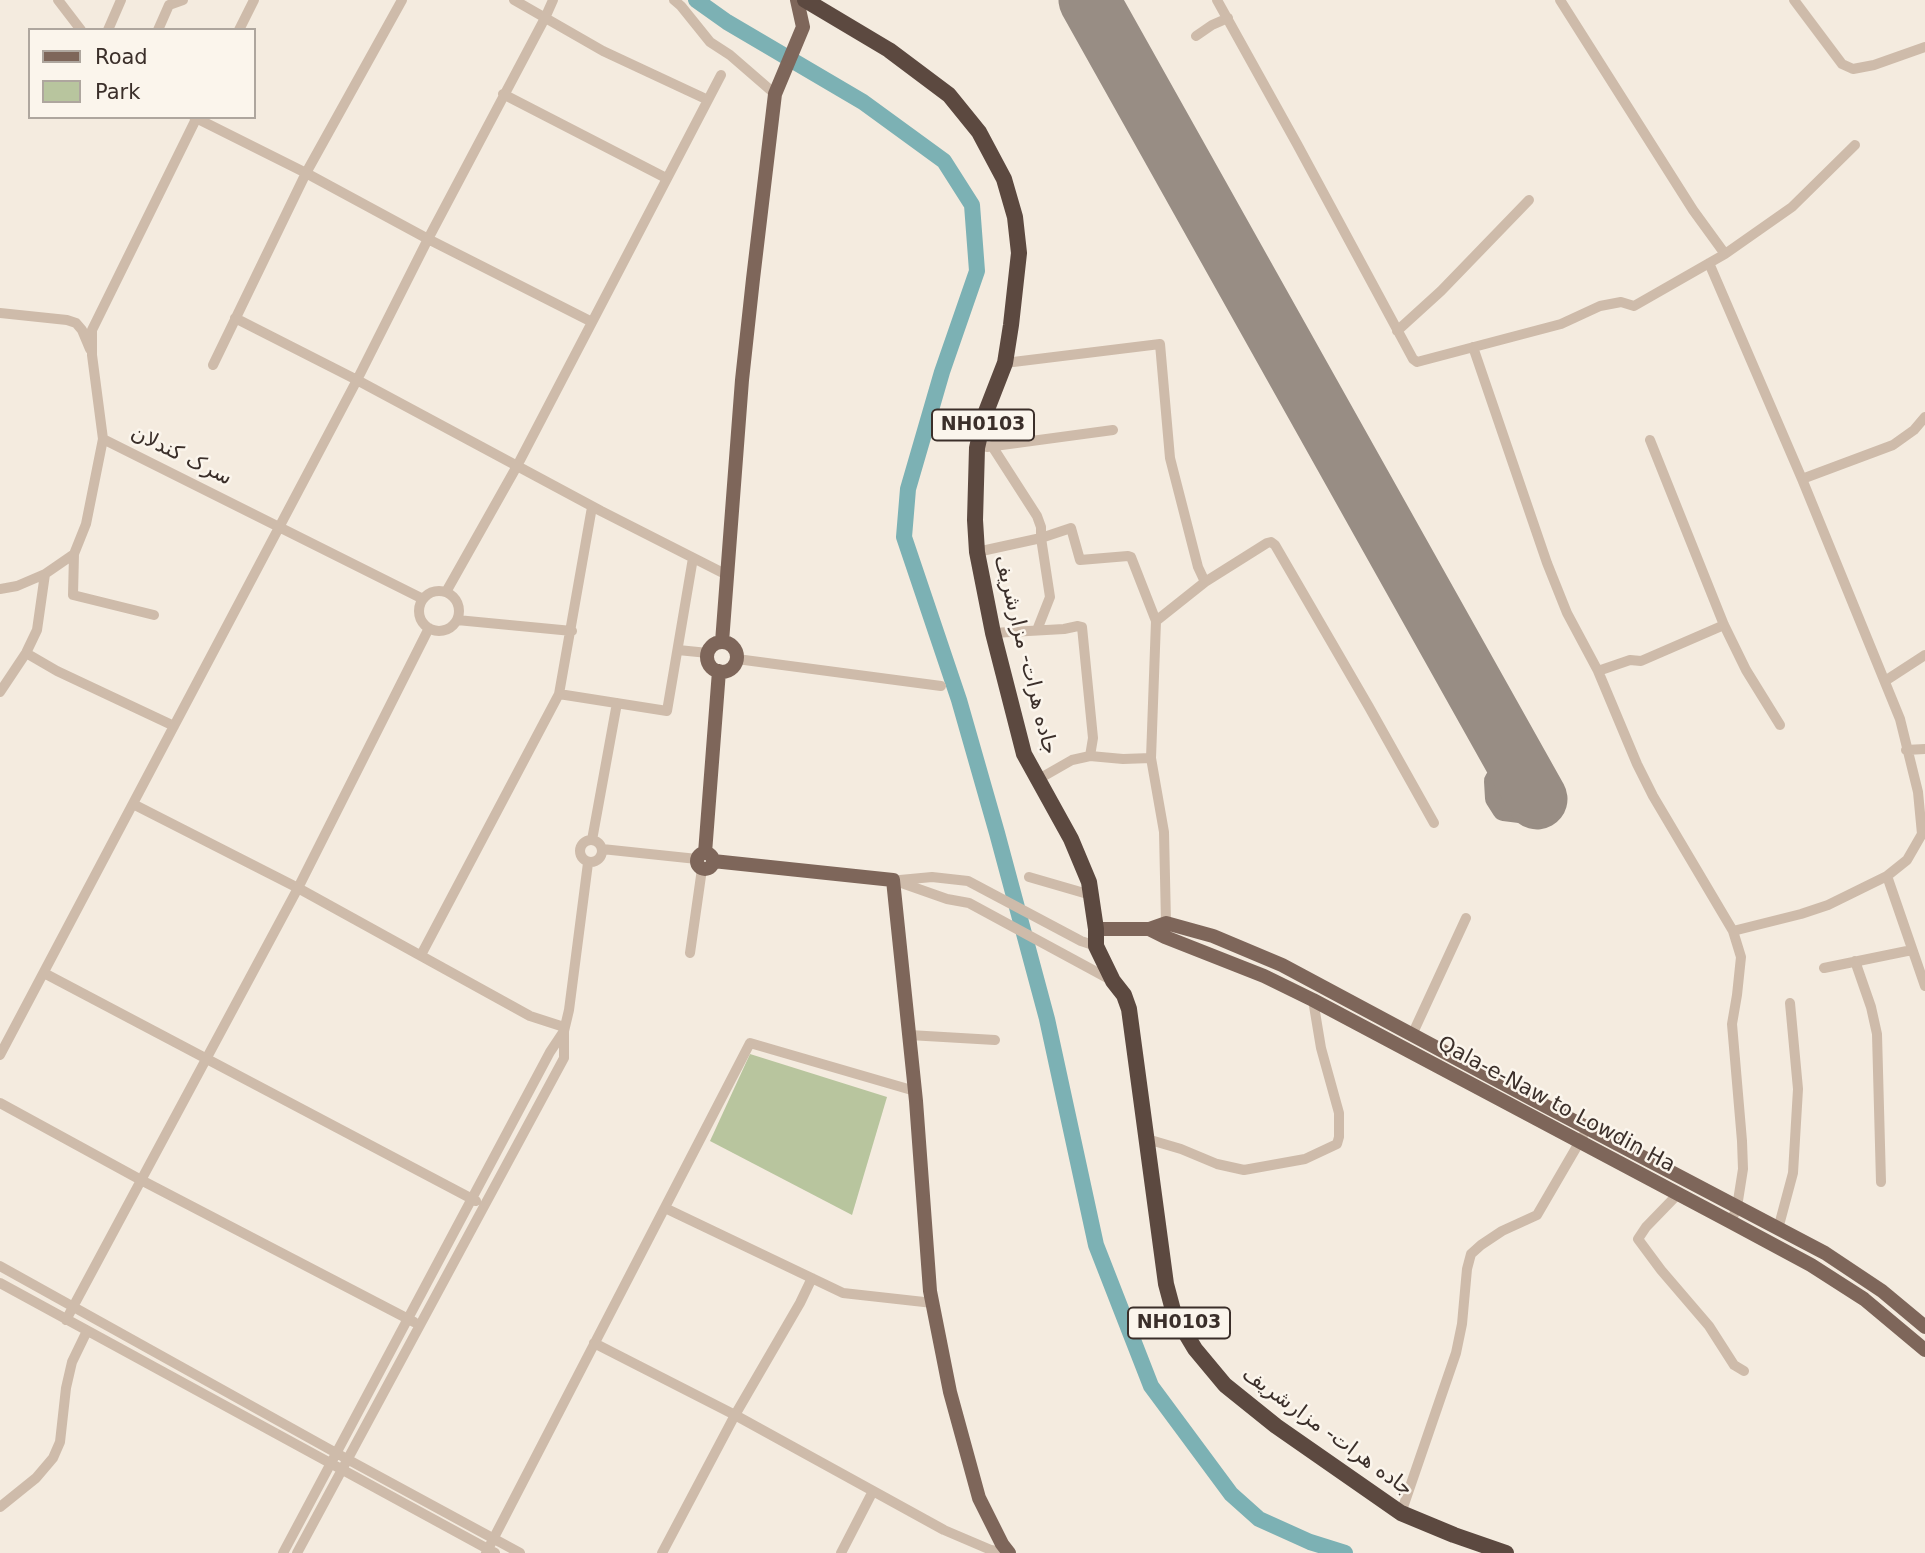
<!DOCTYPE html>
<html>
<head>
<meta charset="utf-8">
<style>
  body { margin:0 }
  #map { position:relative; width:1925px; height:1553px; overflow:hidden; background:#f4ebdf; font-family:"DejaVu Sans",sans-serif }
  canvas { display:block }
  .legend { position:absolute; left:28px; top:28px; width:228px; height:91px; box-sizing:border-box; background:#fbf5ec; border:2px solid #aea69e; margin:0; padding:9px 12px; list-style:none; font-size:21px; color:#3b2f2a }
  .legend li { display:flex; align-items:center; gap:14px; height:35px }
  .legend b { width:35px; border:2px solid #aea69e }
</style>
</head>
<body>
<div id="map">
<canvas width="1925" height="1553"></canvas>
<ul class="legend">
<li><b style="height:9px;background:#7e665a"></b>Road</li>
<li><b style="height:19px;background:#b8c59e"></b>Park</li>
</ul>
</div>
<script>
const c = document.querySelector('canvas').getContext('2d');
c.lineJoin = 'round';
function fill(path, color) { c.fillStyle = color; c.fill(path, 'evenodd'); }
const toPath = rows => new Path2D(rows.map(r => 'M' + r).join(''));
function stroke(path, color, width, dash) { c.strokeStyle = color; c.lineWidth = width; c.lineCap = dash ? 'butt' : 'round'; c.setLineDash(dash || []); c.stroke(path); }
function write(font, color, halo, rows, align = 'center') {
  c.font = font + ' "DejaVu Sans","Noto Sans Arabic",sans-serif'; c.lineWidth = 5; c.setLineDash([]); c.textBaseline = 'middle'; c.strokeStyle = halo; c.fillStyle = color; for (const [text, x, y, turn = 0] of rows) {
    c.save(); c.translate(x, y); c.rotate((+turn || 0) * Math.PI / 180); c.textAlign = isNaN(turn) ? turn : align; if (halo) c.strokeText(text, 0, 0); c.fillText(text, 0, 0); c.restore();
  }
}
const green = toPath([
  [750,1054,887,1097,852,1215,710,1141]
]);
const river = toPath([
  [696,0,727,22,863,102,944,161,972,205,977,271,942,372,908,489,904,537,959,700,997,833,1047,1019,1096,1245,1151,1386,1231,1494,1259,1519,1310,1542,1345,1553]
]);
const taxiway = toPath([
  [1517,763,1504,770,1496,781,1497,798,1504,809,1520,811,1537,799]
]);
const runway = toPath([
  [1089,0,1537,799]
]);
const minor = toPath([
  [58,0,81,30],
  [514,0,603,51,708,100],
  [674,0,681,6,710,42,730,55,775,94],
  [1217,0,1297,144,1413,359,1417,362,1561,324,1600,306,1621,302,1634,306,1725,254,1792,207,1855,145],
  [1560,0,1693,210,1725,254],
  [1794,0,1842,64,1853,69,1874,65,1925,47],
  [108,30,121,0],
  [158,30,169,5,183,0],
  [239,30,254,0],
  [1196,36,1212,25,1228,18],
  [503,94,666,178],
  [194,117,306,173,428,239,592,322],
  [1709,263,1802,479,1900,719,1918,792,1922,834,1907,860,1887,876,1828,905,1801,914,1733,931],
  [0,313,67,320,76,323,82,330,90,349],
  [235,318,357,380,601,511,727,575],
  [1397,331,1441,291,1529,200],
  [1473,347,1547,563,1567,613,1598,671,1637,764,1653,796,1733,931,1741,957,1737,995,1732,1024,1742,1141,1743,1169,1737,1207,1731,1222],
  [1005,363,1160,344,1170,458,1198,567,1205,582],
  [213,365,306,173,402,0],
  [103,439,92,355,92,330,197,117],
  [1650,440,1724,625,1746,670,1780,725],
  [992,446,1037,516,1041,527,1041,538,1050,597,1037,630],
  [987,447,1113,430],
  [1802,479,1893,445,1914,430,1925,417],
  [592,507,559,694,667,711,693,558],
  [977,552,1041,538,1071,528,1080,560,1128,556,1131,557,1156,621],
  [74,554,73,595,154,615],
  [0,589,17,586,45,574,74,554,86,524,103,439,423,599],
  '419 611a20 20 0 1 1 40 0a20 20 0 1 1-40 0Z',
  [446,592,517,466,721,75],
  [457,620,572,631],
  [993,633,1064,629,1078,626,1082,627,1093,738,1090,756],
  [678,650,708,653],
  [26,653,57,671,174,726],
  [737,659,941,686],
  [1598,671,1630,660,1641,661,1724,625],
  [1885,681,1925,655],
  [0,692,26,653,37,630,45,574],
  [1906,750,1925,749],
  [1151,758,1164,832,1166,923],
  [1037,780,1072,760,1090,756,1123,759,1151,758,1156,621,1205,582,1267,543,1271,542,1275,545,1369,707,1434,823],
  [133,804,298,888,530,1016,564,1027],
  '580 851a11 11 0 1 1 22 0a11 11 0 1 1-22 0Z',
  [592,840,617,703],
  [602,849,697,859],
  [1887,876,1925,986],
  [1029,877,1091,895],
  [893,880,947,899,969,903,1113,981],
  [900,880,932,877,968,881,1081,941,1096,946],
  [690,953,702,869],
  [421,955,559,694],
  [1855,961,1871,1007,1877,1034,1881,1182],
  [1824,968,1912,950],
  [44,973,476,1201],
  [909,1035,995,1040],
  [1412,1035,1466,918],
  [0,1055,357,380,428,239,545,18,553,0],
  [0,1103,141,1180,414,1322],
  [1147,1139,1181,1149,1217,1164,1244,1170,1305,1159,1337,1144,1339,1137,1339,1113,1321,1048,1313,1000],
  [1678,1194,1646,1227,1638,1239,1661,1270,1709,1326,1734,1365,1744,1371],
  [665,1208,843,1293,933,1303],
  [1778,1229,1793,1173,1798,1089,1790,1003],
  [0,1266,347,1459,520,1553],
  [0,1283,495,1553],
  [66,1320,298,888,429,628],
  [594,1343,735,1415,944,1530,991,1550,1008,1553],
  [0,1507,36,1478,53,1458,60,1442,66,1388,72,1362,87,1331],
  [1401,1513,1456,1353,1462,1324,1467,1269,1471,1254,1481,1245,1502,1231,1537,1215,1583,1136],
  [283,1553,550,1052,564,1031],
  [297,1553,564,1058,564,1031,569,1010,588,863],
  [486,1553,750,1043,915,1091],
  [662,1553,735,1415,800,1303,812,1278],
  [841,1553,873,1491]
]);
const major = toPath([
  [722,642,742,380,753,279,775,94,803,27,797,0],
  '707 657a15 15 0 1 1 30 0a15 15 0 1 1-30 0Z',
  [705,853,719,671],
  '697 861a8 8 0 1 1 16 0a8 8 0 1 1-16 0Z',
  [713,861,893,880,916,1101,930,1291,950,1392,979,1498,1002,1544,1009,1553],
  [1096,929,1149,929,1166,923,1213,936,1282,965,1536,1101,1825,1253,1882,1291,1925,1327],
  [1149,929,1165,937,1264,976,1313,1000,1731,1222,1811,1265,1864,1299,1925,1350]
]);
const highway = toPath([
  [805,0,889,50,949,95,979,132,1004,179,1015,217,1019,253,1011,325,1005,363,984,417,977,448,975,520,977,552,993,633,1024,754,1071,839,1089,882,1096,929,1096,946,1113,981,1124,995,1129,1009,1166,1284,1174,1314,1195,1349,1225,1385,1276,1426,1401,1513,1454,1535,1506,1553]
]);
const shields = [
  [983,425,102],
  [1179,1323,102]
];
const shieldNames = [
  ["NH0103",983,425],
  ["NH0103",1179,1323]
];
const streetNames = [
  ["سرک کندلان",181,456,26],
  ["جاده هرات- مزارشریف",1025,655,76],
  ["Qala-e-Naw to Lowdin Ha",1556,1105,28],
  ["جاده هرات- مزارشریف",1327,1432,36]
];
fill(green, '#b8c59e');
stroke(river, '#7cb1b4', 16);
stroke(taxiway, '#988d84', 24);
stroke(runway, '#988d84', 61);
stroke(minor, '#cebbaa', 10);
stroke(major, '#7e665a', 14);
stroke(highway, '#5c4940', 16);
for (const [x, y, w] of shields) { const box = new Path2D(); box.roundRect(x - w / 2, y - 15.5, w, 31, 5); c.fillStyle = '#fbf5ec'; c.fill(box); stroke(box, '#3b2f2a', 2); }
write('bold 19px', '#3b2f2a', null, shieldNames);
write('21px', '#3b2f2a', '#fbf5ec', streetNames);
</script>
</body>
</html>
